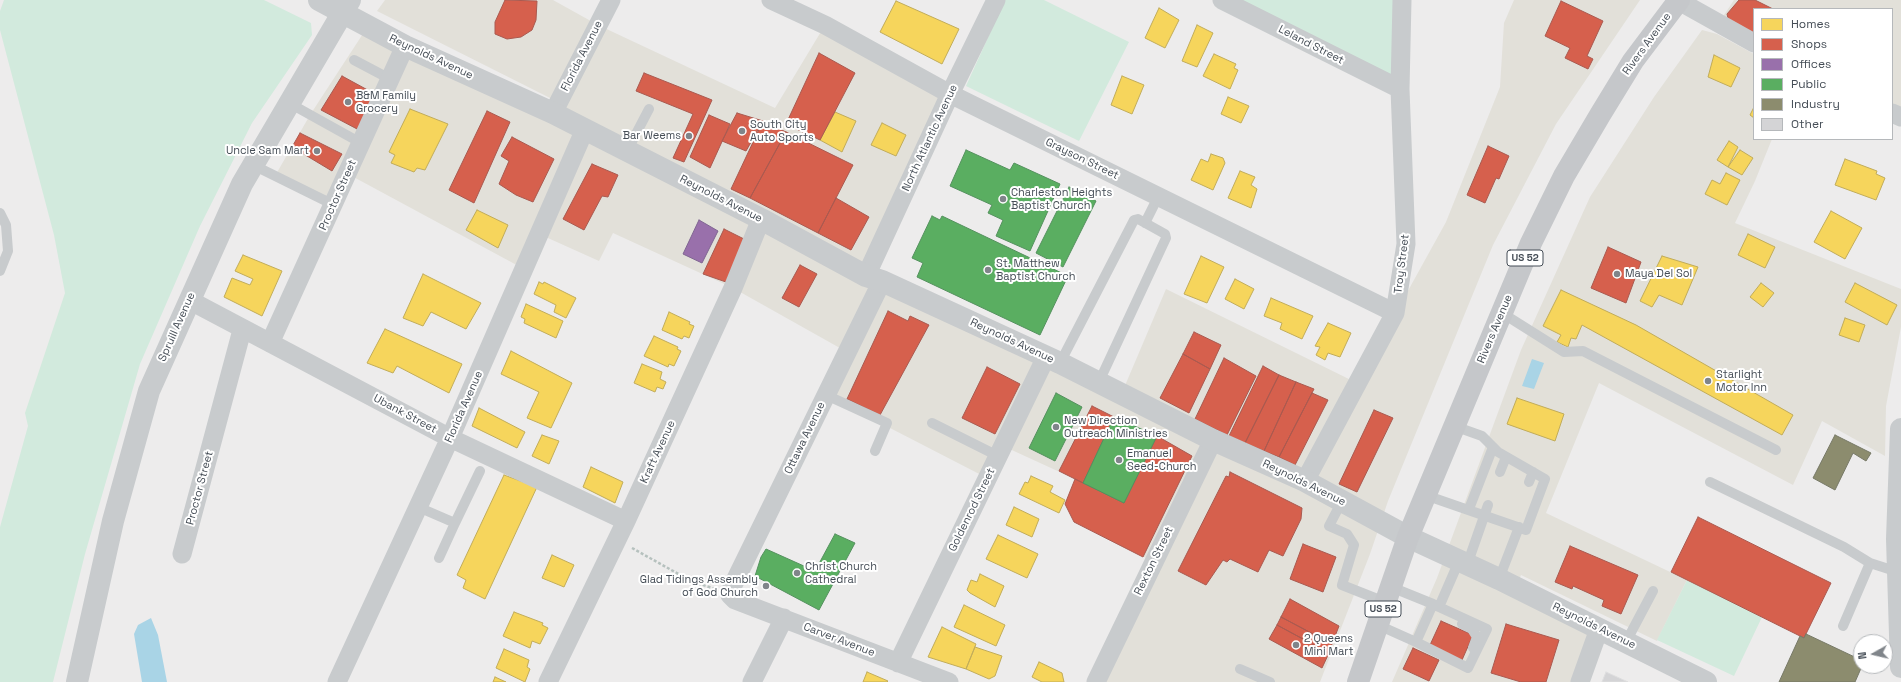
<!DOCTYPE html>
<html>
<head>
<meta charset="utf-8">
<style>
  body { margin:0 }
  #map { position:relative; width:1901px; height:682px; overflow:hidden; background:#edecec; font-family:"Space Grotesk",sans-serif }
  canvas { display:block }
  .legend { position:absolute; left:1753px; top:8px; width:140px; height:132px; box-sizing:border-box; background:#fff; border:1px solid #b5b8bb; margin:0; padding:5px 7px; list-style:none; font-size:12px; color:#454d56 }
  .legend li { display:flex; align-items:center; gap:8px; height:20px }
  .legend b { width:20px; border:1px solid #b5b8bb }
  .north { position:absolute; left:1853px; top:634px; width:40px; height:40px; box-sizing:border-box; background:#fff; border:1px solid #b5b8bb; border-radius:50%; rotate:262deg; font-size:11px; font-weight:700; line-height:16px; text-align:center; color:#454d56 }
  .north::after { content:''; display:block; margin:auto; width:14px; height:18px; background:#80858a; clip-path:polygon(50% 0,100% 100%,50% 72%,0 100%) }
</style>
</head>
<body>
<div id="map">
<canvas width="1901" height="682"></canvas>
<ul class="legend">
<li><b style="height:11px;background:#f6d55c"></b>Homes</li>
<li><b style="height:11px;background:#d6604d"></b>Shops</li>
<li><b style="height:11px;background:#9970ab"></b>Offices</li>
<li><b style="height:11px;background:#5aae61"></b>Public</li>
<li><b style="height:11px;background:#8c8c6e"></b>Industry</li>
<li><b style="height:11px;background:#d4d4d6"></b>Other</li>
</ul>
<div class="north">N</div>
</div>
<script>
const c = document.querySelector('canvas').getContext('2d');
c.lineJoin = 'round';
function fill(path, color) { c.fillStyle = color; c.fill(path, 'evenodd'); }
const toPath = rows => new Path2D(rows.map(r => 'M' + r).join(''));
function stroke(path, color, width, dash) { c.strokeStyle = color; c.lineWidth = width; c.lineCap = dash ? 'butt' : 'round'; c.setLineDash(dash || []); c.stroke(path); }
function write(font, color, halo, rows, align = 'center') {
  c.font = font + ' "Space Grotesk",sans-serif'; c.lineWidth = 4; c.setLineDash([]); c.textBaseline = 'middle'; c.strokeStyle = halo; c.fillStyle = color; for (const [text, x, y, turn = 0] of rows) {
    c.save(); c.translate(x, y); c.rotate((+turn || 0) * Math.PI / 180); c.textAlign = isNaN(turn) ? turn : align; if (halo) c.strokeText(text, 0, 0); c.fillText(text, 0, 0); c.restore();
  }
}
const commercial = toPath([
  [385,0,553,0,598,25,775,108,825,25,950,94,866,276,1121,395,1166,289,1357,383,1446,222,1500,87,1504,23,1514,0,1640,0,1556,124,1493,245,1388,501,1370,554,1320,682,1096,682,1154,562,1074,522,1065,504,1075,479,1003,446,987,478,826,395,847,352,733,288,613,233,599,261,539,234,524,269,348,174,334,205,275,176,310,115,368,26,553,113,558,102,377,11],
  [1734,0,1901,0,1901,112,1892,107,1892,9,1754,9,1754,35,1722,18],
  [1702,30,1717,34,1754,54,1754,139,1772,139,1755,181,1735,223,1901,289,1901,327,1886,406,1885,456,1822,421,1793,485,1599,383,1546,513,1687,580,1657,641,1521,575,1516,588,1599,629,1580,682,1392,682,1437,578,1521,350,1590,197,1654,97]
]);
const green = toPath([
  [4,0,264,0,311,23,312,35,252,123,200,226,140,364,85,554,53,682,0,682,0,527,28,426,25,413,65,293,54,235,0,30,0,11],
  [1005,0,1044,0,1129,42,1079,141,966,86],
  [1226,0,1401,0,1399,89],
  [1687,580,1762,617,1734,676,1657,640]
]);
const water = toPath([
  [1532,359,1544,363,1534,389,1522,386],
  [151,618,158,635,167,682,142,682,134,634,138,625]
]);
const homes = toPath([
  [896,1,959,29,942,64,880,32,896,1],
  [1159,8,1179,20,1165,48,1145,38,1159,8],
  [1197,25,1213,33,1197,67,1182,61,1197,25],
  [1214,54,1236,64,1234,68,1238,70,1230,89,1203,76,1214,54],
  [1714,55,1740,68,1731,87,1708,77,1714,55],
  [1122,76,1144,85,1132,114,1111,105,1122,76],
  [1228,97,1249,106,1241,123,1221,114,1228,97],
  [1754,107,1754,118,1750,115,1754,107],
  [410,109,448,124,425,170,417,168,414,172,391,163,395,155,389,152,410,109],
  [835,112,856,121,842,152,820,140,835,112],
  [882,123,906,135,896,156,871,145,882,123],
  [1729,141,1738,147,1728,167,1717,160,1729,141],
  [1740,150,1753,158,1742,175,1728,167,1740,150],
  [1211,154,1223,158,1225,163,1213,190,1191,180,1201,159,1208,162,1211,154],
  [1845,159,1877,171,1876,174,1885,178,1876,200,1835,185,1845,159],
  [1240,171,1255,177,1251,185,1257,189,1251,208,1228,198,1240,171],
  [1726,173,1740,180,1727,205,1705,194,1712,180,1720,184,1726,173],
  [477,210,508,225,498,248,466,230,477,210],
  [1831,211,1862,228,1845,259,1814,242,1831,211],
  [1748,234,1775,247,1765,268,1738,255,1748,234],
  [243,255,282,271,262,316,224,297,232,278,250,285,253,279,235,271,243,255],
  [1201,256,1224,267,1207,303,1184,294,1201,256],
  [1662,256,1698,267,1682,305,1659,295,1652,307,1640,301,1662,256],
  [423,274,481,303,466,329,431,312,423,326,403,318,423,274],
  [1235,279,1254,289,1244,309,1225,299,1235,279],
  [539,282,543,284,544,282,576,298,566,318,554,312,556,305,534,294,539,282],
  [1761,283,1774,293,1763,307,1750,297,1761,283],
  [1855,283,1897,305,1887,325,1845,302,1855,283],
  [1561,290,1636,325,1793,415,1782,435,1582,325,1576,339,1571,338,1568,347,1557,342,1561,335,1543,326,1561,290],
  [1271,298,1313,316,1302,339,1280,329,1282,323,1264,316,1271,298],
  [526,304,563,321,556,338,524,323,525,319,521,317,526,304],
  [669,312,690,322,689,324,694,326,689,338,684,336,682,339,662,330,669,312],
  [1845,318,1865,325,1859,342,1839,335,1845,318],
  [1328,323,1351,333,1340,357,1328,353,1325,360,1316,355,1320,347,1315,346,1328,323],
  [385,329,462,364,449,393,397,366,393,373,367,363,385,329],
  [654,336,678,347,677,349,681,351,674,366,669,364,668,367,644,356,654,336],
  [511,351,572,383,551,428,527,418,539,392,501,374,511,351],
  [642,364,662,372,660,379,666,382,663,389,657,387,655,392,634,383,642,364],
  [1517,398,1564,414,1555,441,1507,424,1517,398],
  [479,408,525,432,517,448,472,426,479,408],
  [542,435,559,441,549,464,532,456,542,435],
  [591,467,623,482,615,503,583,487,591,467],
  [504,475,537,487,485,599,463,588,466,580,457,575,504,475],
  [1031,476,1053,486,1050,492,1065,500,1059,513,1019,494,1025,482,1028,483,1031,476],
  [1014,507,1039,519,1032,537,1006,525,1014,507],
  [998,535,1038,554,1027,578,986,559,998,535],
  [552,555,574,565,564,587,542,578,552,555],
  [980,574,1004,586,995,607,970,593,967,590,971,580,977,582,980,574],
  [964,605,1005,625,996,646,954,627,964,605],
  [514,612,543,623,542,625,548,628,540,644,532,641,530,648,503,636,514,612],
  [942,627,976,644,966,669,928,657,942,627],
  [975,647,1002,656,995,676,989,679,966,669,975,647],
  [504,649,529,660,527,667,530,669,525,682,496,668,504,649],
  [1039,662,1062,673,1064,682,1042,682,1032,677,1039,662],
  [867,672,888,681,887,682,863,682,867,672],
  [495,677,506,682,493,682,495,677]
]);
const shops = toPath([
  [505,0,537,1,536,20,532,30,521,37,507,39,495,34,495,22,505,0],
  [1739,0,1755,0,1773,9,1754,9,1754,35,1729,22,1727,14,1739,0],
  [1561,1,1603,21,1587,56,1593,59,1588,69,1565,58,1570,48,1545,36,1561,1],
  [819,53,855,73,820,140,786,124,819,53],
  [644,73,712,100,684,162,673,158,693,114,636,91,644,73],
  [342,76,375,94,359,130,321,110,342,76],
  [487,111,510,122,474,203,449,190,487,111],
  [737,113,763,121,746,151,722,141,737,113],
  [709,115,730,124,710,168,690,157,709,115],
  [763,121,786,132,750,198,731,189,763,121],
  [786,132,853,165,818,233,750,198,786,132],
  [300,133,342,154,332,171,292,147,300,133],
  [512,137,554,159,533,202,516,195,499,184,509,161,501,156,512,137],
  [1488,146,1509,156,1499,179,1496,178,1485,203,1467,195,1488,146],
  [592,164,618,175,608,197,602,196,584,230,563,219,592,164],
  [836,198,869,217,851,250,818,233,836,198],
  [724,229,744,239,726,282,703,274,724,229],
  [1608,247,1641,262,1626,303,1591,288,1608,247],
  [800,265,817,274,799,307,782,298,800,265],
  [888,311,908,321,910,316,929,325,880,415,847,399,888,311],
  [1194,332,1221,345,1210,369,1183,354,1194,332],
  [1183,354,1210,369,1189,413,1160,398,1183,354],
  [1224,358,1256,376,1227,435,1195,419,1224,358],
  [1263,366,1279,375,1245,443,1229,436,1263,366],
  [987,367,1020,384,995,434,962,418,987,367],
  [1279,375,1296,382,1264,451,1245,443,1279,375],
  [1296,382,1314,389,1279,457,1264,451,1296,382],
  [1312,393,1328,400,1295,465,1279,457,1312,393],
  [1092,406,1114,417,1083,483,1059,471,1092,406],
  [1374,410,1393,418,1357,492,1339,484,1374,410],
  [1157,436,1192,456,1143,557,1074,522,1065,504,1075,479,1124,503,1157,436],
  [1230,472,1302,508,1301,519,1283,556,1269,550,1258,572,1230,559,1227,562,1223,560,1206,585,1178,571,1226,476,1229,477,1230,472],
  [1698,517,1831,583,1804,638,1671,572,1698,517],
  [1303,544,1336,557,1323,592,1290,579,1303,544],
  [1570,546,1638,575,1621,614,1602,606,1604,600,1573,586,1572,589,1555,582,1570,546],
  [1290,599,1339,626,1332,644,1281,617,1290,599],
  [1281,617,1332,644,1329,653,1277,625,1281,617],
  [1441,621,1473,635,1462,660,1430,645,1441,621],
  [1506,624,1559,640,1546,682,1521,682,1491,673,1506,624],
  [1277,625,1329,653,1322,668,1269,639,1277,625],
  [1413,648,1439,660,1429,681,1403,669,1413,648]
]);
const offices = toPath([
  [699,220,718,231,702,263,683,254,699,220]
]);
const public = toPath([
  [966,150,1010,170,1014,163,1060,184,1030,251,996,236,1003,220,988,213,992,205,950,186,966,150],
  [1069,187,1096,201,1063,267,1036,253,1069,187],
  [932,216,940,220,942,216,1068,276,1040,335,917,277,923,263,912,258,932,216],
  [1056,393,1082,407,1055,461,1029,448,1056,393],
  [1114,417,1157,436,1124,503,1083,483,1114,417],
  [835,534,855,543,819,610,755,576,761,557,766,549,815,571,835,534]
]);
const industry = toPath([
  [1835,435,1871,453,1866,461,1853,453,1835,490,1813,478,1835,435],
  [1806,634,1861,660,1862,666,1855,682,1779,682,1800,636,1804,638,1806,634]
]);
const building = toPath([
  [1606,672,1628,682,1602,682,1606,672]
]);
const path = toPath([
  [632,548,691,581,715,589]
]);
const service = toPath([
  [354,60,390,79],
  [289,103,361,143],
  [627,151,649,109],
  [253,165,334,205],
  [0,213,6,225,8,251,0,271],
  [1145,223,1158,197],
  [1502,313,1564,352,1583,351,1776,450],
  [1060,363,1134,220,1138,219,1165,234,1166,238,1098,384],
  [826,395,887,423,875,451],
  [932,423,998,456],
  [1500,472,1506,457],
  [1529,482,1533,472],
  [1710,482,1844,547,1870,563],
  [1425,495,1526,530,1545,479,1498,452,1482,436,1454,426],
  [1342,501,1329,526,1347,534,1354,545,1342,585,1385,602],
  [418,507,455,523,439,558],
  [1469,509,1493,447],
  [455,523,480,471],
  [1467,565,1488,505],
  [1499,579,1519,527],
  [1391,587,1433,604,1439,607,1487,629,1468,668,1416,642,1433,604],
  [1439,607,1459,561],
  [1462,624,1472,629,1477,637,1473,648],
  [1378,625,1416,642],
  [1843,626,1870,563,1898,572],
  [1626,642,1653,591],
  [1240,669,1270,682]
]);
const minor = toPath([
  [771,0,825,25,950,94,1395,313],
  [1222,0,1400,89],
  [1677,0,1754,43],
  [553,113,611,0],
  [1892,113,1901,117],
  [866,276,950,94,996,0],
  [882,281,732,587,730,595,735,600,949,682],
  [189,300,450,438,626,521],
  [270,343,405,46],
  [1305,481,1395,313,1406,244,1400,89,1402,0],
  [182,554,242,330],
  [898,663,1046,357],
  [337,682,450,438,585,129],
  [548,682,626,521,733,288,761,219],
  [752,682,784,618],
  [1096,682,1213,440],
  [1580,682,1599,629]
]);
const tertiary = toPath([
  [319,0,405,46,553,113,761,219,866,276,882,281,1060,363,1213,440,1305,481,1408,537,1499,579,1706,682],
  [1901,429,1897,539,1901,667],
  [77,682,113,521,149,391,242,184,350,0]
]);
const primary = toPath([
  [1358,682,1408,537,1531,243,1564,176,1600,115,1633,61,1679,0]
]);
const markers = [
  [348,102,4,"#80858a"],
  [742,131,4,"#80858a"],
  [689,136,4,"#80858a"],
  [317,151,4,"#80858a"],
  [1003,199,4,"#80858a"],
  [988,270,4,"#80858a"],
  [1617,274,4,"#80858a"],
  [1708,381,4,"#80858a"],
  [1056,427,4,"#80858a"],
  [1119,460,4,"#80858a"],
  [797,573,4,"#80858a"],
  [766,586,4,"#80858a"],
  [1296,645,4,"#80858a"]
];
const shields = [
  [1525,258,36],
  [1383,609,36]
];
const shieldNames = [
  ["US 52",1525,258],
  ["US 52",1383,609]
];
const streetNames = [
  ["Rivers Avenue",1647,44,-54],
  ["Leland Street",1311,45,27],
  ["Florida Avenue",582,56,-63],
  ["Reynolds Avenue",431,57,25],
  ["North Atlantic Avenue",930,138,-65],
  ["Grayson Street",1082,159,26],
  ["Proctor Street",338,195,-66],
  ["Reynolds Avenue",721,199,27],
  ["Troy Street",1402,264,-83],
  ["Spruill Avenue",177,327,-66],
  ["Rivers Avenue",1495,329,-67],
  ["Reynolds Avenue",1012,341,25],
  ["Florida Avenue",464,407,-66],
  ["Ubank Street",405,414,28],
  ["Ottawa Avenue",805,438,-64],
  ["Kraft Avenue",658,452,-65],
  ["Reynolds Avenue",1304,483,26],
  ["Proctor Street",200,488,-75],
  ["Goldenrod Street",972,510,-64],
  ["Rexton Street",1154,561,-64],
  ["Reynolds Avenue",1594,626,26],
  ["Carver Avenue",839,640,21]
];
const poiNames = [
  ["B&M Family",356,96],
  ["Grocery",356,109],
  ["South City",750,125],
  ["Auto Sports",750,138],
  ["Bar Weems",681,136,"right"],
  ["Uncle Sam Mart",309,151,"right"],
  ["Charleston Heights",1011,193],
  ["Baptist Church",1011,206],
  ["St. Matthew",996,264],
  ["Baptist Church",996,277],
  ["Maya Del Sol",1625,274],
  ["Starlight",1716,375],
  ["Motor Inn",1716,388],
  ["New Direction",1064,421],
  ["Outreach Ministries",1064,434],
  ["Emanuel",1127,454],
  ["Seed-Church",1127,467],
  ["Christ Church",805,567],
  ["Cathedral",805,580],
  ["Glad Tidings Assembly",758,580,"right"],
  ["of God Church",758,593,"right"],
  ["2 Queens",1304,639],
  ["Mini Mart",1304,652]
];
fill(commercial, '#e2e0d9');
fill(green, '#d2eadd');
fill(water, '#a9d4e6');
fill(homes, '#f6d55c');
stroke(homes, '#c1ac5a', 1);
fill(shops, '#d6604d');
stroke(shops, '#aa5a50', 1);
fill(offices, '#9970ab');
stroke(offices, '#806692', 1);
fill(public, '#5aae61');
stroke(public, '#54915e', 1);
fill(industry, '#8c8c6e');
stroke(industry, '#777967', 1);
fill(building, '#d4d4d6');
stroke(building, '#dededf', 1);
stroke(path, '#b6c1be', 2.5, [3, 2]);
stroke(service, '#c8cbcd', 10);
stroke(minor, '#c8cbcd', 19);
stroke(tertiary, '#c8cbcd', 22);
stroke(primary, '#c5c7ca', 22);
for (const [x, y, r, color] of markers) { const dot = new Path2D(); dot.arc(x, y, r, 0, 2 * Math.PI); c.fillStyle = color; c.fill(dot); stroke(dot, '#fff', 1.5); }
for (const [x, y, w] of shields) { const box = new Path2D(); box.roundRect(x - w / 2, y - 8, w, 16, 3); c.fillStyle = '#fff'; c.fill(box); stroke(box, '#454d56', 1); }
write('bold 10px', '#454d56', null, shieldNames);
write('11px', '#454d56', '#fff', streetNames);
write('11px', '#454d56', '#fff', poiNames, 'left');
</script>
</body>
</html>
